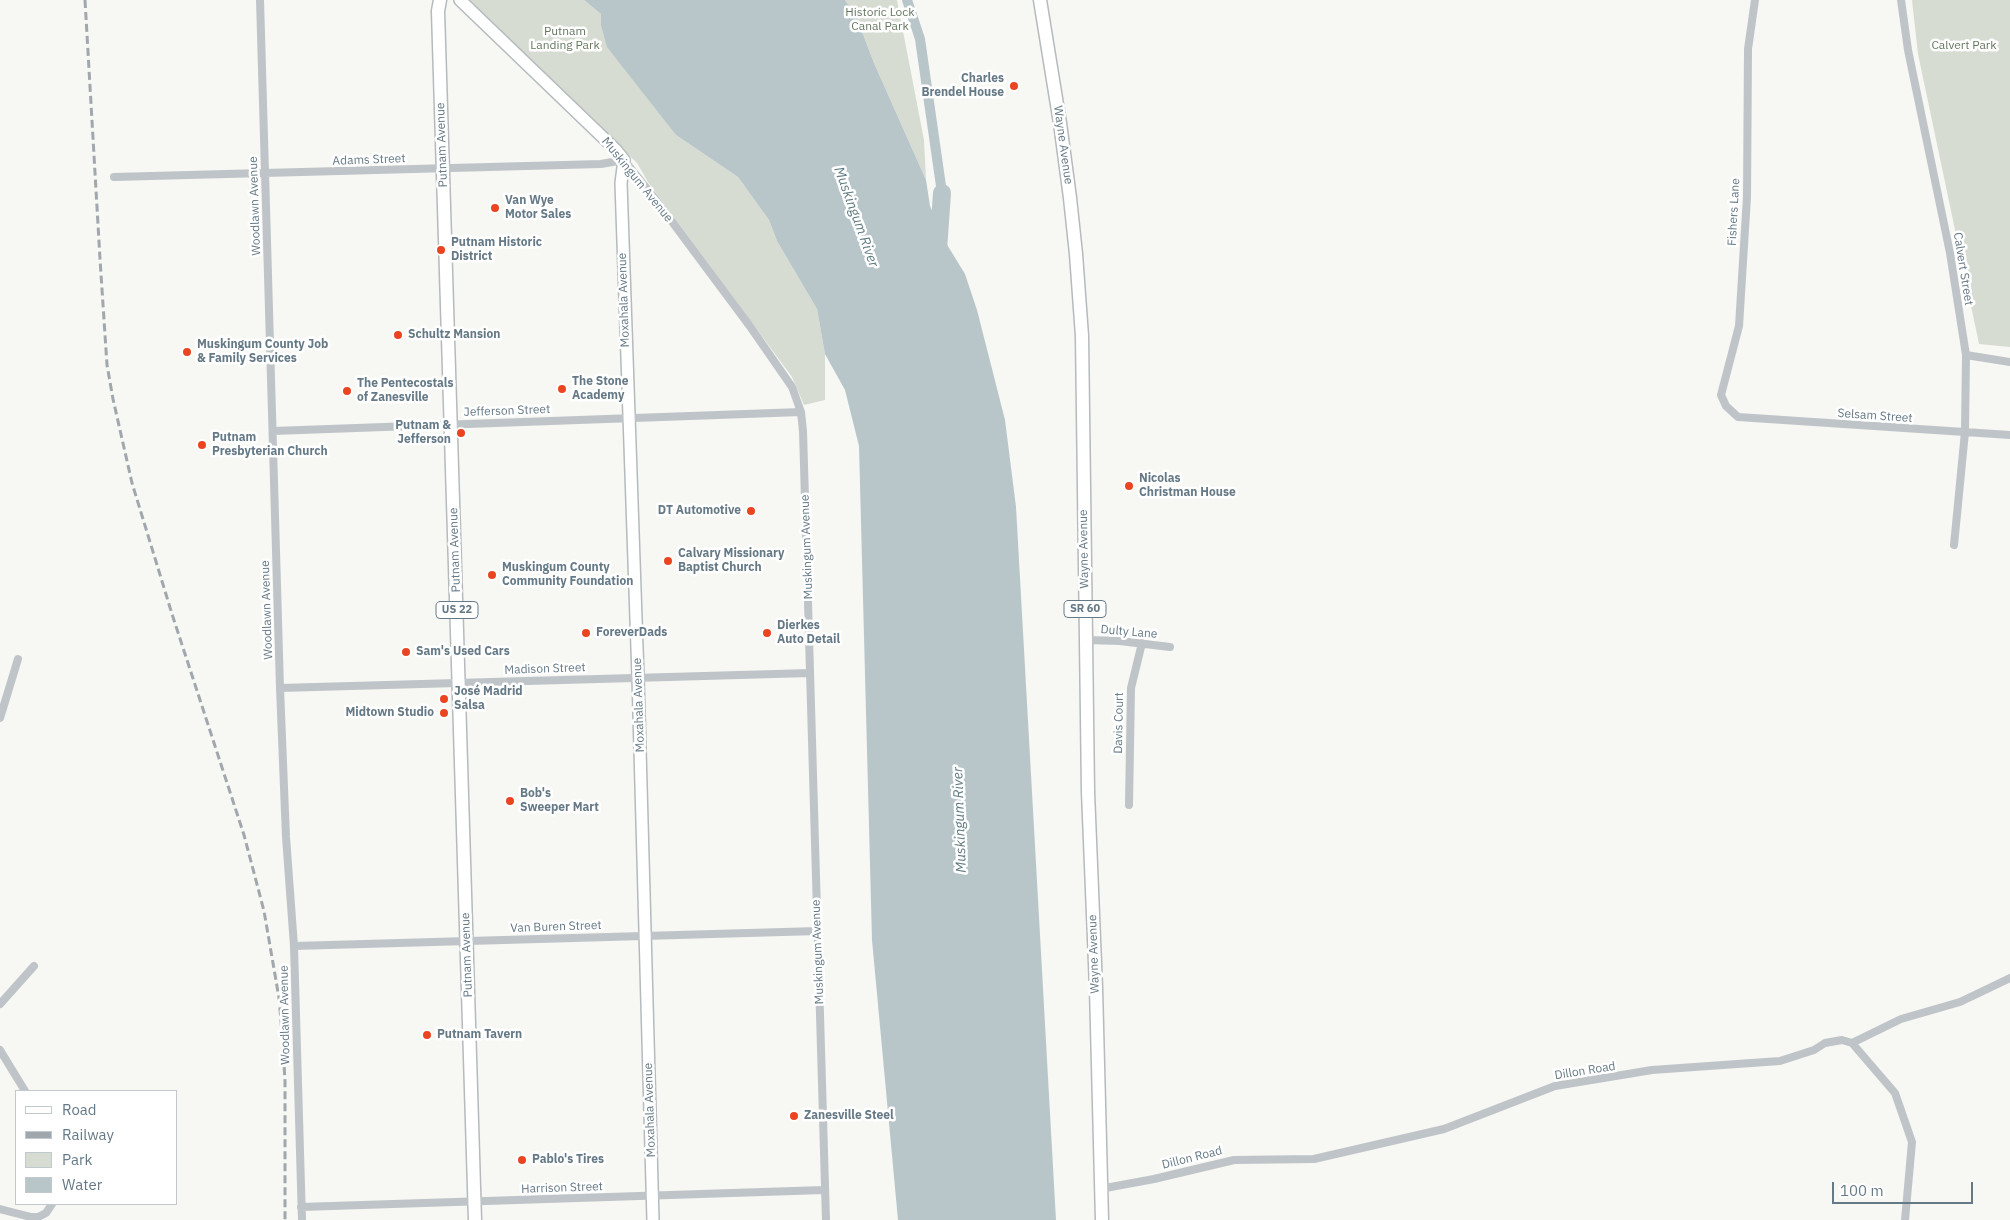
<!DOCTYPE html>
<html>
<head>
<meta charset="utf-8">
<style>
  body { margin:0 }
  #map { position:relative; width:2010px; height:1220px; overflow:hidden; background:#f7f7f3; font-family:"IBM Plex Sans",sans-serif }
  canvas { display:block }
  .legend { position:absolute; left:15px; top:1090px; width:162px; height:115px; box-sizing:border-box; background:#fff; border:1px solid #c1c9cf; margin:0; padding:6px 9px; list-style:none; font-size:15px; color:#657986 }
  .legend li { display:flex; align-items:center; gap:10px; height:25px }
  .legend b { width:25px; border:1px solid #c1c9cf }
  .scale { position:absolute; left:1832px; top:1182px; width:141px; height:22px; box-sizing:border-box; border:2px solid #657986; border-top:0; padding-left:6px; font-size:15px; line-height:18px; white-space:nowrap; color:#657986; -webkit-text-stroke:4px #fff; paint-order:stroke }
</style>
</head>
<body>
<div id="map">
<canvas width="2010" height="1220"></canvas>
<ul class="legend">
<li><b style="height:6px;background:#fff"></b>Road</li>
<li><b style="height:6px;background:#a0a8ae"></b>Railway</li>
<li><b style="height:14px;background:#d7dcd2"></b>Park</li>
<li><b style="height:14px;background:#b8c6c9"></b>Water</li>
</ul>
<div class="scale">100 m</div>
</div>
<script>
const c = document.querySelector('canvas').getContext('2d');
c.lineJoin = 'round';
function fill(path, color) { c.fillStyle = color; c.fill(path, 'evenodd'); }
const toPath = rows => new Path2D(rows.map(r => 'M' + r).join(''));
function stroke(path, color, width, dash) { c.strokeStyle = color; c.lineWidth = width; c.lineCap = dash ? 'butt' : 'round'; c.setLineDash(dash || []); c.stroke(path); }
function write(font, color, halo, rows, align = 'center') {
  c.font = font + ' "IBM Plex Sans",sans-serif'; c.lineWidth = 5; c.setLineDash([]); c.textBaseline = 'middle'; c.strokeStyle = halo; c.fillStyle = color; for (const [text, x, y, turn = 0] of rows) {
    c.save(); c.translate(x, y); c.rotate((+turn || 0) * Math.PI / 180); c.textAlign = isNaN(turn) ? turn : align; if (halo) c.strokeText(text, 0, 0); c.fillText(text, 0, 0); c.restore();
  }
}
const green = toPath([
  [470,0,584,0,601,14,601,25,676,135,738,177,769,220,777,241,817,309,825,354,825,400,804,405,792,377,648,182,637,163],
  [845,0,897,0,924,140,926,180,874,63,856,16],
  [1912,0,2010,0,2010,347,1979,344,1918,54]
]);
const water = toPath([
  [584,0,845,0,856,16,874,63,926,180,930,206,946,243,965,274,977,310,1005,420,1016,507,1056,1220,898,1220,872,940,859,446,845,390,825,354,817,309,777,241,769,220,738,177,676,135,607,47,601,25,601,14]
]);
const canal = toPath([
  [907,0,920,39,942,193]
]);
const river = toPath([
  [938,250,942,193]
]);
const street = toPath([
  [260,0,280,688,286,837,294,946,302,1220],
  [1755,0,1748,49,1747,197,1739,326,1721,395,1726,406,1738,417,2010,435],
  [1901,0,1908,50,1950,253,1966,355,1965,432,1954,545],
  [114,177,601,164,624,160,653,196,749,325,792,387,801,412,803,431,826,1220],
  [1966,355,2010,362],
  [273,431,801,412],
  [1086,640,1120,641,1170,647],
  [280,688,810,673],
  [0,718,18,659],
  [1129,805,1131,688,1142,643],
  [294,946,818,931],
  [0,1004,34,966],
  [1852,1043,1895,1093,1912,1142,1905,1220],
  [0,1050,25,1091],
  [1100,1189,1154,1179,1234,1160,1314,1159,1444,1129,1555,1086,1652,1070,1780,1061,1814,1050,1825,1043,1842,1040,1852,1043,1901,1019,1960,1002,2010,978],
  [301,1207,824,1190],
  [0,1209,31,1217,38,1217,46,1213,52,1204]
]);
const secondary = toPath([
  [460,0,616,150,624,160,621,183,638,677,653,1220]
]);
const primary = toPath([
  [440,0,438,11,475,1220],
  [1040,0,1060,123,1070,198,1076,254,1082,336,1088,792,1096,988,1102,1220]
]);
const rail = toPath([
  [85,0,100,259,107,365,113,399,132,483,172,614,244,835,264,911,279,998,282,1032,285,1081,285,1220]
]);
const markers = [
  [1014,86,5,"#ea4421"],
  [495,208,5,"#ea4421"],
  [441,250,5,"#ea4421"],
  [398,335,5,"#ea4421"],
  [187,352,5,"#ea4421"],
  [562,389,5,"#ea4421"],
  [347,391,5,"#ea4421"],
  [461,433,5,"#ea4421"],
  [202,445,5,"#ea4421"],
  [1129,486,5,"#ea4421"],
  [751,511,5,"#ea4421"],
  [668,561,5,"#ea4421"],
  [492,575,5,"#ea4421"],
  [586,633,5,"#ea4421"],
  [767,633,5,"#ea4421"],
  [406,652,5,"#ea4421"],
  [444,699,5,"#ea4421"],
  [444,713,5,"#ea4421"],
  [510,801,5,"#ea4421"],
  [427,1035,5,"#ea4421"],
  [794,1116,5,"#ea4421"],
  [522,1160,5,"#ea4421"]
];
const shields = [
  [1085,609,42],
  [457,610,42]
];
const shieldNames = [
  ["SR 60",1085,609],
  ["US 22",457,610]
];
const parkNames = [
  ["Historic Lock",880,13],
  ["Canal Park",880,27],
  ["Putnam",565,32],
  ["Landing Park",565,46],
  ["Calvert Park",1964,46]
];
const poiNames = [
  ["Charles",1004,79,"right"],
  ["Brendel House",1004,93,"right"],
  ["Van Wye",505,201],
  ["Motor Sales",505,215],
  ["Putnam Historic",451,243],
  ["District",451,257],
  ["Schultz Mansion",408,335],
  ["Muskingum County Job",197,345],
  ["& Family Services",197,359],
  ["The Stone",572,382],
  ["Academy",572,396],
  ["The Pentecostals",357,384],
  ["of Zanesville",357,398],
  ["Putnam &",451,426,"right"],
  ["Jefferson",451,440,"right"],
  ["Putnam",212,438],
  ["Presbyterian Church",212,452],
  ["Nicolas",1139,479],
  ["Christman House",1139,493],
  ["DT Automotive",741,511,"right"],
  ["Calvary Missionary",678,554],
  ["Baptist Church",678,568],
  ["Muskingum County",502,568],
  ["Community Foundation",502,582],
  ["Dierkes",777,626],
  ["Auto Detail",777,640],
  ["ForeverDads",596,633],
  ["Sam's Used Cars",416,652],
  ["José Madrid",454,692],
  ["Salsa",454,706],
  ["Midtown Studio",434,713,"right"],
  ["Bob's",520,794],
  ["Sweeper Mart",520,808],
  ["Putnam Tavern",437,1035],
  ["Zanesville Steel",804,1116],
  ["Pablo's Tires",532,1160]
];
const streetNames = [
  ["Putnam Avenue",442,145,-92],
  ["Wayne Avenue",1063,145,82],
  ["Adams Street",369,160,-2],
  ["Muskingum Avenue",637,180,51],
  ["Woodlawn Avenue",255,206,-92],
  ["Fishers Lane",1734,212,-87],
  ["Calvert Street",1963,269,81],
  ["Moxahala Avenue",624,300,-92],
  ["Jefferson Street",507,411,-2],
  ["Selsam Street",1875,416,4],
  ["Muskingum Avenue",807,547,-92],
  ["Wayne Avenue",1084,549,-91],
  ["Putnam Avenue",455,550,-92],
  ["Woodlawn Avenue",267,610,-92],
  ["Dulty Lane",1129,632,5],
  ["Madison Street",545,669,-2],
  ["Moxahala Avenue",639,705,-92],
  ["Davis Court",1119,723,-89],
  ["Van Buren Street",556,927,-2],
  ["Muskingum Avenue",818,952,-92],
  ["Wayne Avenue",1094,954,-92],
  ["Putnam Avenue",467,955,-92],
  ["Woodlawn Avenue",285,1015,-91],
  ["Dillon Road",1585,1071,-9],
  ["Moxahala Avenue",650,1110,-92],
  ["Dillon Road",1192,1158,-14],
  ["Harrison Street",562,1188,-2]
];
const waterNames = [
  ["Muskingum River",856,217,70],
  ["Muskingum River",960,820,-92]
];
fill(green, '#d7dcd2');
fill(water, '#b8c6c9');
stroke(canal, '#b8c6c9', 10);
stroke(river, '#b8c6c9', 18);
stroke(secondary, '#b4babe', 14);
stroke(primary, '#b5babe', 15);
stroke(street, '#bfc4c8', 8);
stroke(secondary, '#fff', 11);
stroke(primary, '#fff', 12);
stroke(rail, '#a0a8ae', 3, [8, 4]);
for (const [x, y, r, color] of markers) { const dot = new Path2D(); dot.arc(x, y, r, 0, 2 * Math.PI); c.fillStyle = color; c.fill(dot); stroke(dot, '#fff', 2); }
for (const [x, y, w] of shields) { const box = new Path2D(); box.roundRect(x - w / 2, y - 8.5, w, 17, 4); c.fillStyle = '#fff'; c.fill(box); stroke(box, '#657986', 1); }
write('bold 11px', '#657986', null, shieldNames);
write('12px', '#667860', '#fff', parkNames);
write('bold 12px', '#657986', '#fff', poiNames, 'left');
write('12px', '#657986', '#fff', streetNames);
write('italic 14px', '#607b82', '#fff', waterNames);
</script>
</body>
</html>
